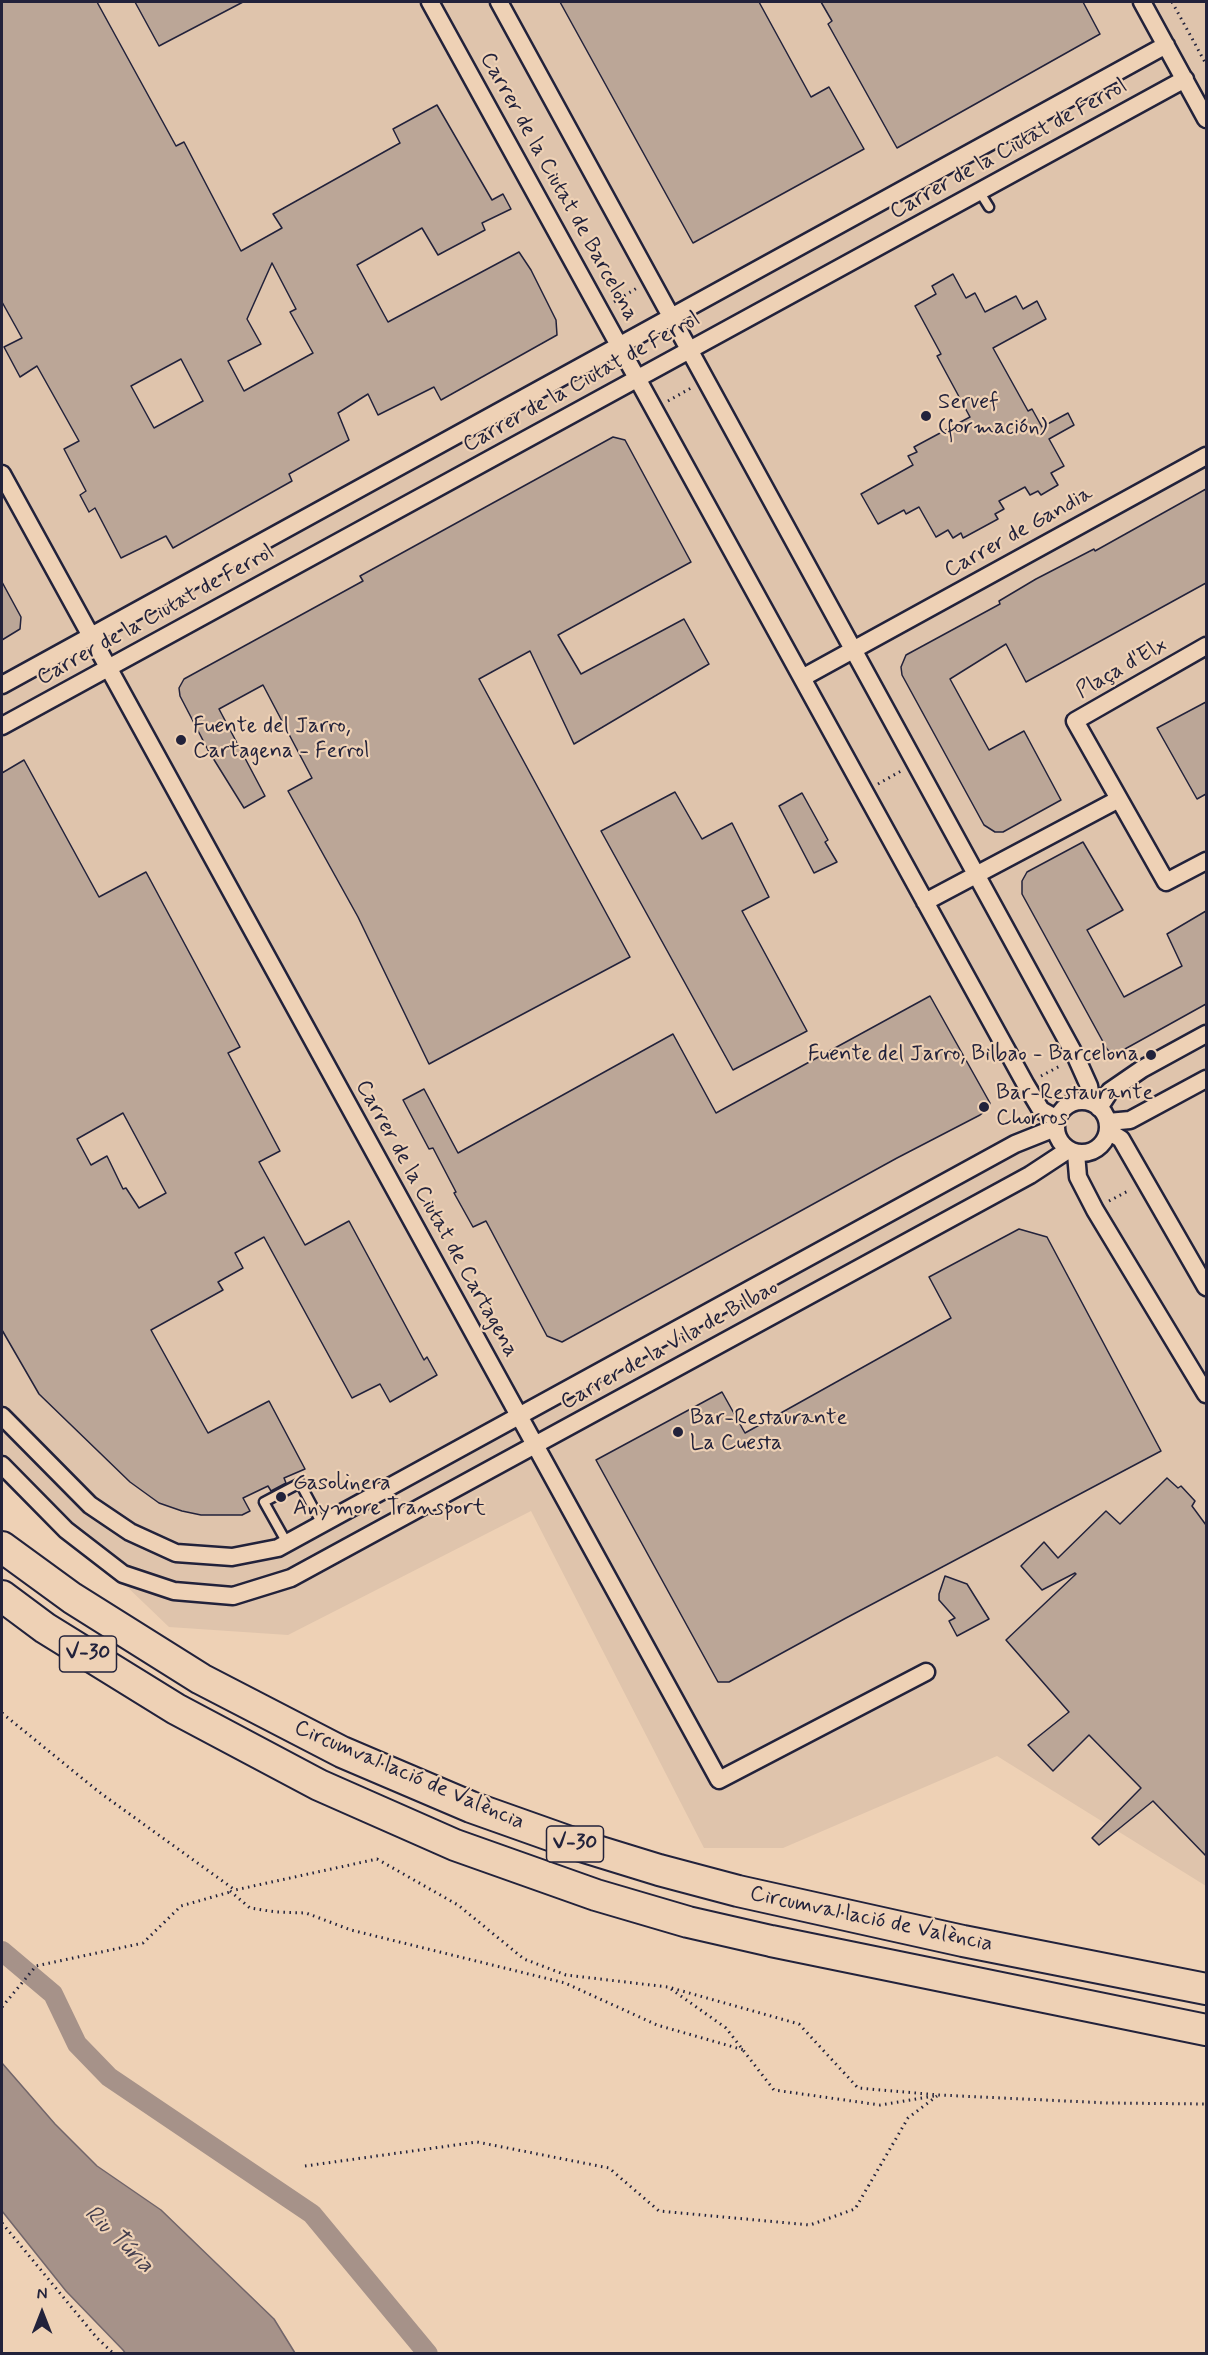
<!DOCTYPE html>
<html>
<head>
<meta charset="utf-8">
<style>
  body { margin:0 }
  #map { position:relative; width:1208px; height:2355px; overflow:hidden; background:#eed1b5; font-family:Mynerve,sans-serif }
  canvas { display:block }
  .frame { position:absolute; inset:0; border:3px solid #22223b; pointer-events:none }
  .north { position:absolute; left:12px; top:2283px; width:60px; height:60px; -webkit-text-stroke:4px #eed1b5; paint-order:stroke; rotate:0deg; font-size:16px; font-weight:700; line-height:24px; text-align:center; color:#22223b }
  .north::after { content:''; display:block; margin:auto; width:21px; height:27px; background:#22223b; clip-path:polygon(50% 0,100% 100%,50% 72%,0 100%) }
</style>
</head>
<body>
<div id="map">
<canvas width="1208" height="2355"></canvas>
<div class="frame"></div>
<div class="north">N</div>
</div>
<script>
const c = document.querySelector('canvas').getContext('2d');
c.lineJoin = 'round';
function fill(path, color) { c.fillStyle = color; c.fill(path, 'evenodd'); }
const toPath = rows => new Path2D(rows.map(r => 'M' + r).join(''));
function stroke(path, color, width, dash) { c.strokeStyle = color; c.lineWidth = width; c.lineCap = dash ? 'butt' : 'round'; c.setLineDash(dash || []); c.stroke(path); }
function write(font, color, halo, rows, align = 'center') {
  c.font = font + ' Mynerve,sans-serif'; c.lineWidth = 4.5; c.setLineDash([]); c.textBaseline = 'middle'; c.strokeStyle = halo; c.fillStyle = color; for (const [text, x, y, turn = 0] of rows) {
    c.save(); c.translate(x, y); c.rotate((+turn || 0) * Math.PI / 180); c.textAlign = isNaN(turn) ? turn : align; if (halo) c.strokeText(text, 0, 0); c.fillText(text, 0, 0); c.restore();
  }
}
const built = toPath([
  [2,2,1206,2,1206,1886,997,1756,783,1848,704,1848,531,1511,288,1635,169,1627,2,1467]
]);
const water = toPath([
  [2,2063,55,2124,97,2166,161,2210,274,2319,295,2353,126,2354,123,2350,66,2291,2,2211,2,2063]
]);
const canal = toPath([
  [2,1951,53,1994,77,2044,109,2077,312,2214,428,2354]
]);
const building = toPath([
  [2,2,97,2,176,146,184,142,241,251,282,228,273,214,400,143,393,129,437,105,492,200,503,194,511,209,482,223,485,230,438,255,422,228,357,265,388,322,519,252,531,270,556,320,557,335,441,400,434,387,378,415,368,394,338,413,349,440,289,474,292,481,173,548,166,536,121,558,95,508,89,512,80,495,86,491,64,449,79,441,37,366,20,377,4,347,22,338,2,302,2,2],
  [272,263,296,309,290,312,313,353,244,391,228,361,261,344,247,319,272,263],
  [181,359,203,401,154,428,131,386,181,359],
  [135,2,243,2,159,46,135,2],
  [560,2,759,2,811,97,829,87,864,149,693,243,560,2],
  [821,2,1083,2,1100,34,897,148,828,24,832,21,821,2],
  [953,274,966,298,975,293,985,312,1016,296,1023,309,1037,301,1046,319,993,348,1028,411,1032,409,1042,427,1068,413,1074,425,1049,439,1064,466,1051,473,1058,485,1041,495,1038,491,1030,495,1025,487,999,501,1004,509,995,514,998,519,963,538,961,533,953,538,948,530,936,537,919,507,906,514,904,510,878,524,861,494,913,465,908,456,917,452,914,447,970,417,937,356,941,354,915,306,936,294,932,286,953,274],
  [613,437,625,440,691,562,558,635,581,674,684,619,709,664,574,744,530,651,479,679,630,957,429,1064,358,917,288,791,312,778,263,685,219,709,265,796,244,808,208,750,180,696,179,688,184,679,363,581,360,576,613,437],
  [1206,489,1206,583,1026,682,1006,644,950,679,989,750,1024,731,1061,800,1003,832,995,832,984,825,902,675,901,667,906,655,1000,604,999,601,1036,579,1094,549,1095,551,1206,489],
  [2,582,21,617,20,629,2,640,2,582],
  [1206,702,1206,794,1197,799,1157,728,1206,702],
  [24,760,99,897,146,872,240,1047,228,1053,280,1151,259,1162,305,1245,349,1221,424,1360,427,1357,437,1375,390,1402,380,1384,352,1398,264,1237,235,1253,243,1268,218,1282,223,1290,151,1330,208,1433,269,1401,305,1469,284,1478,286,1483,271,1491,268,1486,243,1498,250,1511,242,1515,201,1515,182,1511,159,1503,130,1482,39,1394,2,1330,2,773,24,760],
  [123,1113,166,1193,139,1208,126,1188,123,1189,107,1156,91,1165,77,1139,123,1113],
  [675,792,702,839,732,823,769,897,742,911,807,1031,733,1070,601,831,675,792],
  [802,793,828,840,825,842,837,862,814,873,779,806,802,793],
  [1083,842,1123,910,1087,930,1124,997,1182,966,1167,934,1206,911,1206,1004,1116,1054,1111,1053,1107,1049,1022,894,1022,881,1027,872,1083,842],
  [930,996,990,1103,988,1109,980,1115,897,1158,562,1342,547,1336,486,1221,473,1227,454,1193,456,1192,433,1148,429,1149,403,1100,424,1089,458,1153,673,1034,716,1113,930,996],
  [1019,1229,1047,1237,1161,1451,846,1618,729,1682,718,1682,596,1460,722,1392,745,1433,951,1318,929,1277,1019,1229],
  [1167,1478,1178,1488,1181,1486,1195,1501,1192,1506,1206,1525,1206,1856,1153,1801,1099,1845,1092,1838,1141,1788,1089,1735,1053,1771,1028,1745,1069,1712,1006,1640,1076,1574,1075,1573,1042,1590,1021,1566,1044,1542,1058,1558,1106,1511,1120,1524,1167,1478],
  [945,1576,967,1584,989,1619,957,1636,949,1621,955,1618,939,1600,939,1594,945,1576]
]);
const path = toPath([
  [1172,2,1206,64],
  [614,302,637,288],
  [668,401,691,388],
  [878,784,901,771],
  [1041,1076,1062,1065],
  [1109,1201,1130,1190],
  [2,1713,99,1792,235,1890,377,1859,458,1905,524,1959,566,1975,668,1987,799,2024,858,2088,939,2095,1108,2103,1206,2104],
  [230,1891,250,1908,276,1912,306,1913,351,1930,565,1983,657,2025,744,2050],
  [671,1989,726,2028,774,2090,880,2105,934,2096],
  [2,2007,36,1966,143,1943,181,1906,230,1892],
  [305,2166,477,2142,609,2168,659,2211,810,2225,855,2209,908,2118,937,2096],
  [2,2223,97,2338,114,2354]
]);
const service = toPath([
  [979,191,989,207],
  [287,1543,264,1502,300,1483,322,1524]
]);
const minor = toPath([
  [430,2,1026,1085,1041,1110,1057,1119],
  [499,2,1076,1057,1089,1086,1092,1103],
  [1142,2,1206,119],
  [2,474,719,1780,926,1672],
  [1206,646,1075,721,1166,882,1206,861],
  [802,678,1206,456],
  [2,685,1166,45],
  [2,726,1185,79],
  [925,902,1119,799],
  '1056 1127a26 26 0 1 1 52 0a26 26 0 1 1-52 0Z',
  [1099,1108,1110,1091,1142,1069,1206,1034],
  [1108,1122,1130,1120,1206,1079],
  [1108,1131,1121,1139,1206,1287],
  [1076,1153,1078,1177,1095,1210,1206,1394],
  [2,1416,90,1505,130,1532,176,1553,232,1557,278,1548,1015,1144,1055,1128],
  [2,1465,66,1530,123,1574,174,1591,233,1596,291,1578,1030,1175,1068,1150]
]);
const motorway = toPath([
  [2,1547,72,1598,201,1679,342,1752,471,1807,581,1846,659,1870,738,1891,963,1941,1206,1989],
  [2,1596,45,1628,176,1709,319,1785,455,1845,596,1895,688,1922,771,1941,1206,2030]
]);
const markers = [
  [926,416,6,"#22223b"],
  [181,740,6,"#22223b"],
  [1151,1055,6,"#22223b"],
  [984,1107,6,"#22223b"],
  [678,1432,6,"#22223b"],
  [281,1497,6,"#22223b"]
];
const shields = [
  [88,1654,57],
  [575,1844,57]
];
const shieldNames = [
  ["V-30",88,1654],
  ["V-30",575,1844]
];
const streetNames = [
  ["Carrer de la Ciutat de Ferrol",1009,150,-29],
  ["Carrer de la Ciutat de Barcelona",558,187,61],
  ["Carrer de la Ciutat de Ferrol",582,383,-29],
  ["Carrer de Gandia",1019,533,-29],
  ["Carrer de la Ciutat de Ferrol",156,616,-29],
  ["Plaça d'Elx",1122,669,-30],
  ["Carrer de la Ciutat de Cartagena",436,1219,61],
  ["Carrer de la Vila de Bilbao",670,1346,-29],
  ["Circumval·lació de València",409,1776,23],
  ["Circumval·lació de València",871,1920,12]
];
const poiNames = [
  ["Servef",938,403],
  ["(formación)",938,428],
  ["Fuente del Jarro,",193,727],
  ["Cartagena - Ferrol",193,752],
  ["Fuente del Jarro, Bilbao - Barcelona",1139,1055,"right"],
  ["Bar-Restaurante",996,1094],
  ["Chorros",996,1119],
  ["Bar-Restaurante",690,1419],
  ["La Cuesta",690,1444],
  ["Gasolinera",293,1484],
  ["Anymore Transport",293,1509]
];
const waterNames = [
  ["Riu Túria",118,2240,44]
];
fill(built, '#dfc4ac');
fill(water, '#a69289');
stroke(water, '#71656a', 1.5);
stroke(canal, '#a69289', 20);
fill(building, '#bba697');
stroke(building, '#22223b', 1.5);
stroke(service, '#22223b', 13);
stroke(minor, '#22223b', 21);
stroke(motorway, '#22223b', 34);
stroke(path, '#22223b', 3, [1.5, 4.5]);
stroke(service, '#eed1b5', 8);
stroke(minor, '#eed1b5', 16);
stroke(motorway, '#eed1b5', 30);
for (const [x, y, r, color] of markers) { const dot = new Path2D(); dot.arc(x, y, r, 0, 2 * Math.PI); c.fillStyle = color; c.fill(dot); stroke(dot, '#eed1b5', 2); }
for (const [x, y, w] of shields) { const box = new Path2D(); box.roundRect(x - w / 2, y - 18, w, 36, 4.5); c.fillStyle = '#eed1b5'; c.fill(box); stroke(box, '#22223b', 1.5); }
write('bold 21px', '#22223b', null, shieldNames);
write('22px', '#22223b', '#eed1b5', streetNames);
write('22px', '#22223b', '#eed1b5', poiNames, 'left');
write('italic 24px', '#433e4e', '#eed1b5', waterNames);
</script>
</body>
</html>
